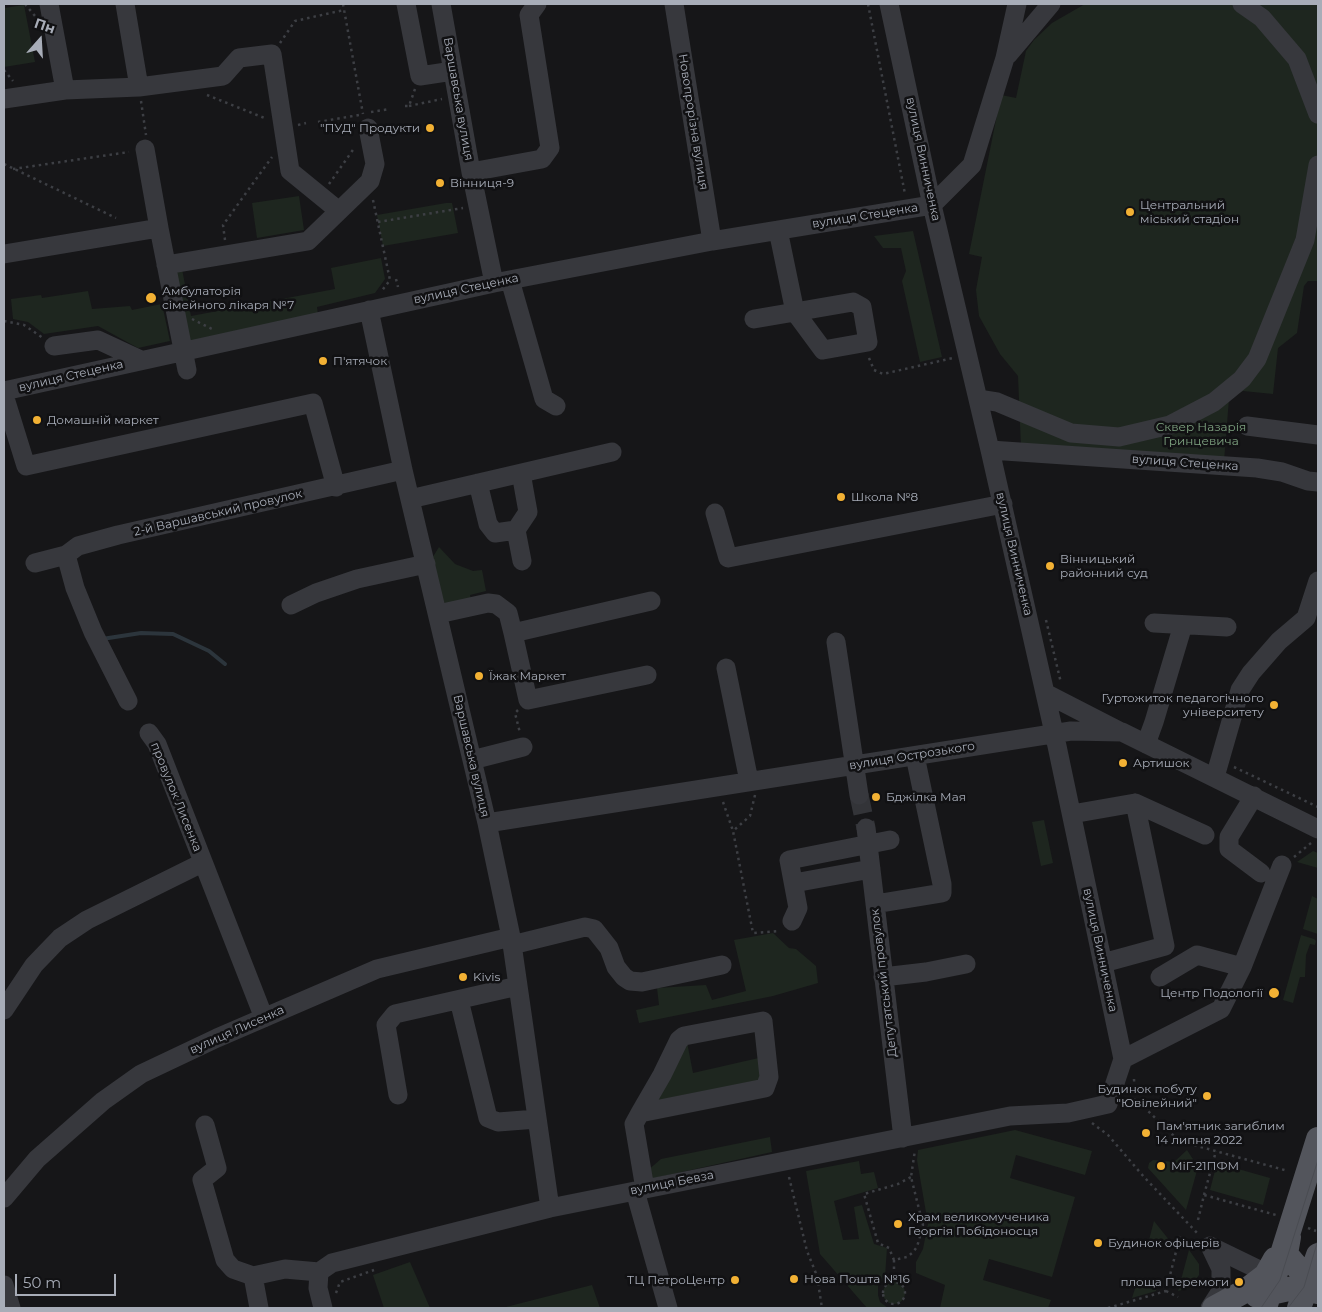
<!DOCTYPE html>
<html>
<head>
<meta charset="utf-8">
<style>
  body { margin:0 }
  #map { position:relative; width:1322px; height:1312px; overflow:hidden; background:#161618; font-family:Montserrat,sans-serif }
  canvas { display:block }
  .frame { position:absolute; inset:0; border:5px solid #a8adb8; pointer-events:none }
  .north { position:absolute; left:15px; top:15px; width:50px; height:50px; -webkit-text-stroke:4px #111113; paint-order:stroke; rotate:19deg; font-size:14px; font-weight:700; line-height:20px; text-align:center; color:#a8adb8 }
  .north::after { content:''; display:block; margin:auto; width:18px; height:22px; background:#a8adb8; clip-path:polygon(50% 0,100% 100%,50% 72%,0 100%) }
  .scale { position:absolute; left:15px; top:1274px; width:101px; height:22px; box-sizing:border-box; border:2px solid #a8adb8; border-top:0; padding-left:6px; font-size:15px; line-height:18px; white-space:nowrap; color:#a8adb8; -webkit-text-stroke:4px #111113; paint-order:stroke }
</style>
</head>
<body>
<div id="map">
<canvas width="1322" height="1312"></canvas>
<div class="frame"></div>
<div class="north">Пн</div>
<div class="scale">50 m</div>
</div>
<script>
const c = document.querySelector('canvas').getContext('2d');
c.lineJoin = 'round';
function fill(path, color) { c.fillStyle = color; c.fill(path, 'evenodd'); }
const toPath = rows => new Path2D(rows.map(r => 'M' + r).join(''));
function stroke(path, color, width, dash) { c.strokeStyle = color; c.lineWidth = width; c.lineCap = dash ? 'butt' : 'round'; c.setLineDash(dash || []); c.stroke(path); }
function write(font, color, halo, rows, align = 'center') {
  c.font = font + ' Montserrat,sans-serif'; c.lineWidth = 5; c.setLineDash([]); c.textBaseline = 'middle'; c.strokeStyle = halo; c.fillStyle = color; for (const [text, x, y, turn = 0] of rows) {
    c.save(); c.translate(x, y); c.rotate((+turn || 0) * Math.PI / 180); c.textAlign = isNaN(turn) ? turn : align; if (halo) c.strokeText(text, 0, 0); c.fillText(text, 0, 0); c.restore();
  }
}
const green = toPath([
  [1085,4,1318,4,1318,281,1308,281,1304,286,1297,333,1278,348,1273,394,1243,391,1229,399,1224,461,1021,447,1018,376,1000,354,979,316,976,290,982,257,969,254,1001,95,1016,98,1026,51,1034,40,1052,23],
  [24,5,35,62,4,67,4,8],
  [299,196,304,230,257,238,252,203],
  [446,203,452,203,458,233,383,246,377,215],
  [913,231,942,357,920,362,902,281,906,271,901,248,883,248,874,236],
  [381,258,385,279,375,293,317,307,318,315,185,345,172,271,182,269,191,316,335,289,331,268],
  [88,291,92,309,130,306,132,310,162,304,170,341,138,348,98,326,44,334,28,322,13,319,11,299,41,295,42,298],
  [439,547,455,564,473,571,482,570,486,591,470,595,471,599,446,605,440,597,431,560],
  [1044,820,1053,863,1041,866,1032,822],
  [1313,851,1318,853,1318,868,1297,862],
  [1312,896,1318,899,1318,934,1303,929],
  [773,933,789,948,796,949,816,966,818,983,773,996,639,1023,636,1010,659,1005,657,988,706,985,712,1000,746,991,734,940],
  [1301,935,1314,939,1316,941,1315,945,1310,944,1306,955,1305,977,1300,977,1293,1003,1283,1000],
  [687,1042,693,1073,763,1057,761,1085,648,1103],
  [1015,1130,1092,1151,1085,1175,1016,1155,1010,1178,1075,1197,1052,1277,989,1259,983,1280,1051,1300,1048,1308,940,1308,945,1285,916,1273,916,1262,923,1249,928,1224,917,1160,918,1150],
  [770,1137,772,1152,650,1179,647,1171,661,1159],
  [1187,1150,1198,1167,1186,1210,1148,1168,1149,1163,1153,1160,1174,1162],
  [859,1161,861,1174,874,1172,878,1188,834,1201,843,1240,859,1239,854,1207,862,1205,874,1244,887,1248,885,1277,878,1286,878,1295,880,1302,888,1308,867,1308,820,1254,806,1171],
  [1217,1163,1270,1178,1263,1205,1210,1190],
  [1154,1221,1170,1241,1169,1246,1149,1240],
  [1189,1250,1199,1264,1199,1275,1189,1288,1178,1291],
  [410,1262,430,1308,384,1308,373,1275],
  [1138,1279,1158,1284,1156,1291,1132,1298],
  '883 1293a11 11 0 1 1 22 0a11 11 0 1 1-22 0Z',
  [592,1285,600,1308,502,1308]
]);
const stream = toPath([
  [102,639,141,633,173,634,209,651,225,664]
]);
const minorTunnel = toPath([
  [859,795,866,828]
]);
const path = toPath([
  [25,4,35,16],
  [343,4,363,114],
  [868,4,905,194],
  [280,43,295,21,344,10],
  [4,70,13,81],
  [207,95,267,119],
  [141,101,146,135],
  [405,106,409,106,415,89],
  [409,106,442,99],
  [371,112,390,109],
  [318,122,359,115],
  [298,125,306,123],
  [4,164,116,218],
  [13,169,129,152],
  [329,184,355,147],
  [373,200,390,280,381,292],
  [378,222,463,208],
  [225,240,223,225,272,157],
  [396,279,398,287],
  [192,319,212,329],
  [4,321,24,325,43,338],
  [869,358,874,370,883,374,953,358],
  [1046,620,1061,683],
  [518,710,515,713,520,733],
  [1234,767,1318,807],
  [755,795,750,816,733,831,753,933,779,931],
  [723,802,733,831],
  [1294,857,1311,843],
  [1134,1079,1135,1101,1145,1108,1179,1141,1288,1171],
  [1092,1123,1108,1135,1144,1177,1199,1235],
  [789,1177,807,1251,817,1276,822,1308],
  [1204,1195,1216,1151],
  [1198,1220,1204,1195,1276,1215],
  [1308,1228,1316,1231],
  [894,1260,889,1248,878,1243,864,1194,898,1184,911,1177],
  '883 1293a11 11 0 1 1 22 0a11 11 0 1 1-22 0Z',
  [894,1282,894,1260,907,1257,912,1253,917,1247,923,1225,911,1177,915,1150],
  [1166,1291,1178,1297],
  [336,1293,340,1282,374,1270],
  [1108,1308,1166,1291,1180,1236]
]);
const minor = toPath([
  [49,4,65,90],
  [125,4,139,87],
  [406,4,420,76,453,71],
  [441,4,471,172,494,283],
  [674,4,712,241],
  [1242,4,1262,18,1297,59,1318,114],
  [1008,55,1051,4],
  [4,99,65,90,139,87,223,76,239,58,272,54,290,171,339,211],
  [145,149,159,228],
  [471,172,542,159,550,148,529,15,537,4],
  [4,254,159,228,187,370],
  [166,265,308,241,370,181,375,164,368,128],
  [510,280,544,399,556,406],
  [369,310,403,470,487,823,511,937,550,1208],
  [754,319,795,312,853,302,862,307,868,342,823,350,795,312,778,230],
  [54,346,98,340,141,360],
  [4,391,494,283,712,241,932,205,972,165,1005,58,1017,4],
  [4,395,26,466,313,403,336,487],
  [978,399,997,402,1071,433,1119,437,1170,425,1214,402,1242,379,1257,359,1305,240,1318,165],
  [1247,426,1318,435],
  [990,450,1257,468,1282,472,1308,481,1318,482],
  [478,483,488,524,495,533,516,530,522,561],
  [410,499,612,452],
  [715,513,728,558,1003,504],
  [516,530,528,512,521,473],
  [66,555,75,588,93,632,128,701],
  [35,563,66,555,78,546,118,535,403,470],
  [291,605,316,593,357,579,426,564],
  [438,614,488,603,496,604,508,613,513,633,651,601],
  [1154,623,1227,627],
  [513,633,528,700,647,675],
  [836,642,859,795],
  [726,668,749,781],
  [1045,693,1119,731],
  [149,733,157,744,264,1018],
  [1146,744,1154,722,1183,625],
  [472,760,523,747],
  [1215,777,1240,690,1251,673,1279,641,1306,618,1318,581],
  [1254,796,1229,837,1229,849,1261,873],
  [1072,814,1135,803,1205,835],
  [487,823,1071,731,1122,732,1318,829],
  [866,828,903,1138],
  [794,883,871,869],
  [875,904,942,893,942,884,915,756],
  [792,921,798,908,789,860,890,840],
  [512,945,585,927,594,929,609,948,616,967,624,977,630,981,642,982,722,965],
  [1103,963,1165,946,1135,803],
  [883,977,926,972,966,964],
  [1160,977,1197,955,1242,967],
  [459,1000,488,1118,498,1122,537,1119],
  [4,1010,34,965,60,938,87,920,202,863],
  [1123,1059,1221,1009,1242,967,1282,865],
  [398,1095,386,1025,395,1014,518,986],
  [640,1113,662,1075,679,1040,684,1036,763,1021,769,1077,765,1088,640,1113,634,1124,645,1189],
  [205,1125,217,1168,202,1180,225,1260,233,1269,253,1276],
  [635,1191,668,1308],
  [4,1198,37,1159,103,1101,141,1074,217,1038,377,969,511,937],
  [1210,1246,1278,1279],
  [4,1285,11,1308],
  [259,1308,253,1276,285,1269,319,1272],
  [323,1308,318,1288,319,1272,332,1263,550,1208,1010,1116,1068,1113,1108,1104,1123,1059,1057,746,990,450,932,205,889,4],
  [1210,1308,1221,1291,1221,1269,1210,1246]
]);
const major = toPath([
  [1289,1237,1286,1254,1309,1281,1318,1286],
  [1257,1296,1298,1287,1318,1292],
  [1214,1308,1245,1291,1266,1275,1275,1259],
  [1265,1308,1318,1139],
  [1299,1308,1318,1255]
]);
const tram = toPath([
  [1261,1308,1280,1280,1318,1160],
  [1288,1308,1304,1287,1318,1240]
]);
const markers = [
  [430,128,5,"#f2b134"],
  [440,183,5,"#f2b134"],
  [1130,212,5,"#f2b134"],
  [151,298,6,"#f2b134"],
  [323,361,5,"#f2b134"],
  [37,420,5,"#f2b134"],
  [841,497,5,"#f2b134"],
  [1050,566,5,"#f2b134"],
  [479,676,5,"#f2b134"],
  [1274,705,5,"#f2b134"],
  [1123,763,5,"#f2b134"],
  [876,797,5,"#f2b134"],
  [463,977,5,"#f2b134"],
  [1274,993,6,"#f2b134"],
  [1207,1096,5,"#f2b134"],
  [1146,1133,5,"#f2b134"],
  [1161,1166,5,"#f2b134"],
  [898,1224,5,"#f2b134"],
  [1098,1243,5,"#f2b134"],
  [794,1279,5,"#f2b134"],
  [735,1280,5,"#f2b134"],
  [1239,1282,5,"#f2b134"]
];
const streetNames = [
  ["Варшавська вулиця",458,99,80],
  ["Новопрорізна вулиця",693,122,81],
  ["вулиця Винниченка",923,159,78],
  ["вулиця Стеценка",865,216,-9],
  ["вулиця Стеценка",466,289,-12],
  ["вулиця Стеценка",71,376,-13],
  ["вулиця Стеценка",1185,463,4],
  ["2-й Варшавський провулок",218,513,-13],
  ["вулиця Винниченка",1014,554,77],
  ["Варшавська вулиця",471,756,77],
  ["вулиця Острозького",912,756,-9],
  ["провулок Лисенка",176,797,68],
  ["вулиця Винниченка",1100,950,78],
  ["Депутатський провулок",884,983,-97],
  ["вулиця Лисенка",237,1030,-24],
  ["вулиця Бевза",672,1183,-11]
];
const poiNames = [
  ["\"ПУД\" Продукти",420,128,"right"],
  ["Вінниця-9",450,183],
  ["Центральний",1140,205],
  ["міський стадіон",1140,219],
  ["Амбулаторія",162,291],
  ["сімейного лікаря №7",162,305],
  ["П'ятячок",333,361],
  ["Домашній маркет",47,420],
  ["Школа №8",851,497],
  ["Вінницький",1060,559],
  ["районний суд",1060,573],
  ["Їжак Маркет",489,676],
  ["Гуртожиток педагогічного",1264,698,"right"],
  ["університету",1264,712,"right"],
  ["Артишок",1133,763],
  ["Бджілка Мая",886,797],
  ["Kivis",473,977],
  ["Центр Подології",1263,993,"right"],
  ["Будинок побуту",1197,1089,"right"],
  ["\"Ювілейний\"",1197,1103,"right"],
  ["Пам'ятник загиблим",1156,1126],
  ["14 липня 2022",1156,1140],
  ["МіГ-21ПФМ",1171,1166],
  ["Храм великомученика",908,1217],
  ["Георгія Побідоносця",908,1231],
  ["Будинок офіцерів",1108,1243],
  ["Нова Пошта №16",804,1279],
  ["ТЦ ПетроЦентр",725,1280,"right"],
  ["площа Перемоги",1229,1282,"right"]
];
const parkNames = [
  ["Сквер Назарія",1201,427],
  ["Гринцевича",1201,441]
];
fill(green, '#1e261f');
stroke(stream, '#2c353c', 4);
stroke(minorTunnel, '#333438', 19, [19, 9]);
stroke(path, '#3d3f44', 2.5, [2.5, 4]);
stroke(minor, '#37383d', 19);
stroke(major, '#53555c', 24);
stroke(tram, '#4a4c52', 1);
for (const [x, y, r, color] of markers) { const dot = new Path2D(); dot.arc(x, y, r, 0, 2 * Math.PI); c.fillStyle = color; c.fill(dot); stroke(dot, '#111113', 2); }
write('12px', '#a8adb8', '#111113', streetNames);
write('12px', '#a8adb8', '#111113', poiNames, 'left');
write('12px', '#7fa381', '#111113', parkNames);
</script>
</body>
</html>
